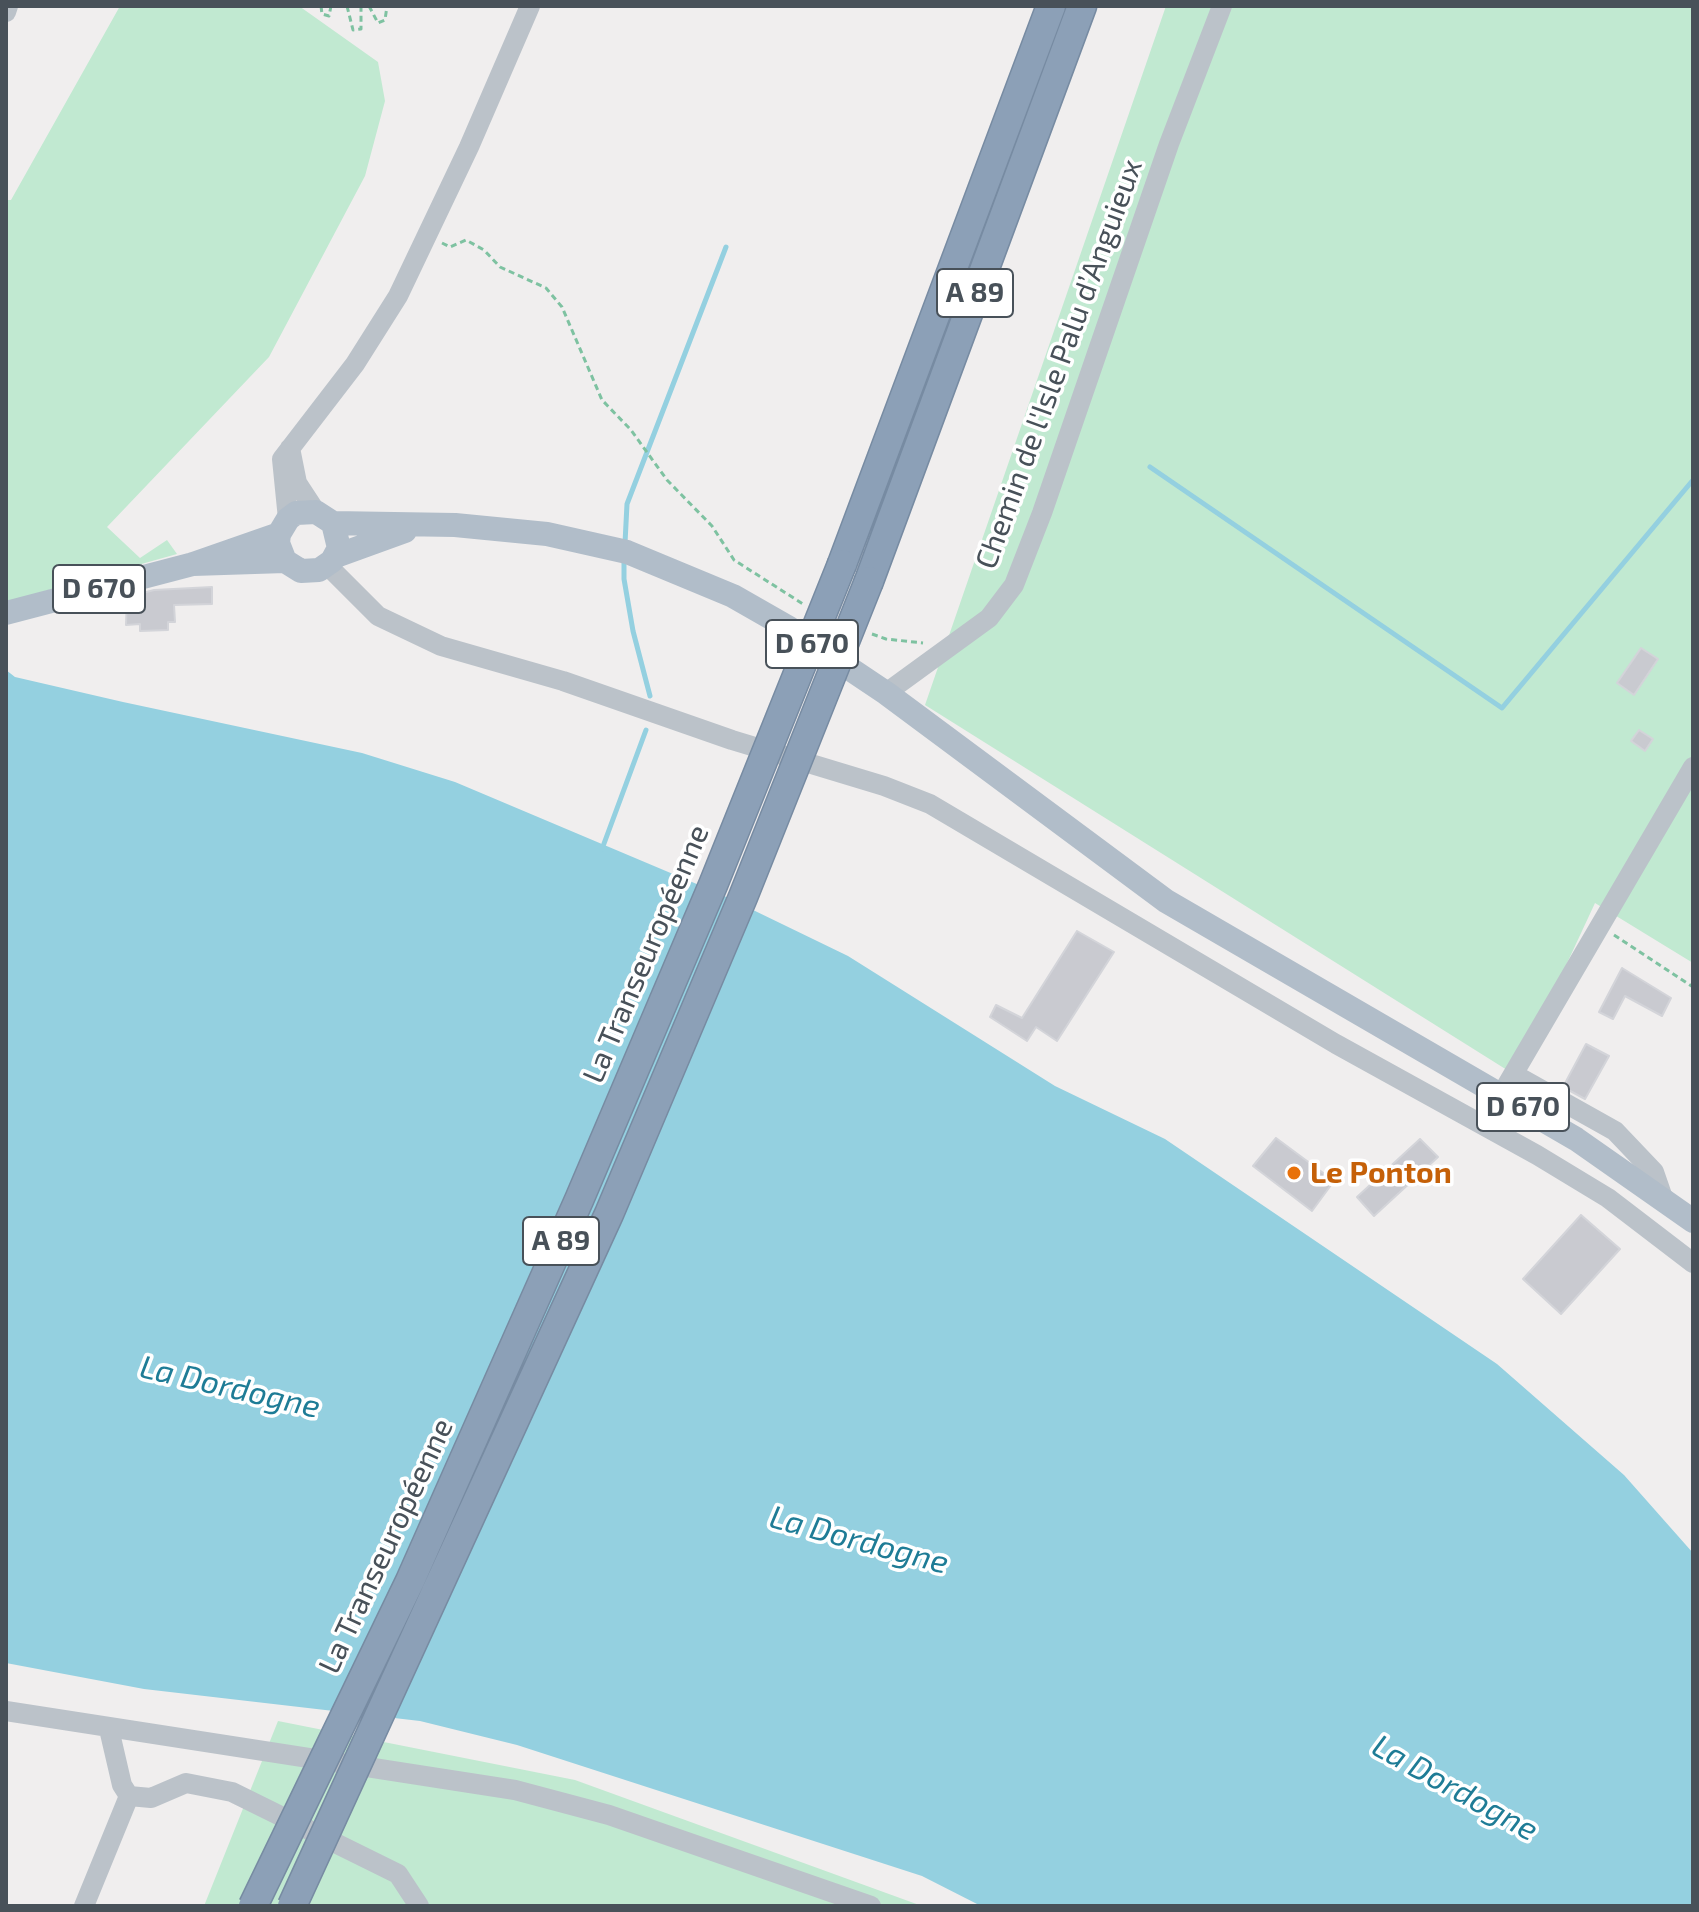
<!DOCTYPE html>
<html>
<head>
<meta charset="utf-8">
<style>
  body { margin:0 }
  #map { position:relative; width:1699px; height:1912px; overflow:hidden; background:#f0eeee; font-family:"Exo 2",sans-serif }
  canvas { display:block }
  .frame { position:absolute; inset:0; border:8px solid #485159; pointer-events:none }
</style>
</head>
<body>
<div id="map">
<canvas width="1699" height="1912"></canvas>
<div class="frame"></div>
</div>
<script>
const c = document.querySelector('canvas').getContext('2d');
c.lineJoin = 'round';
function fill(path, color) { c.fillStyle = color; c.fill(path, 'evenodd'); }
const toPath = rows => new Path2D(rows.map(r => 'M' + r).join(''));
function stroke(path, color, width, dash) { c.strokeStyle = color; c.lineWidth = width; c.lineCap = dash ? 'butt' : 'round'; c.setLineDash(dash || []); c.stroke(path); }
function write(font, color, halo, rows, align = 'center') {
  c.font = font + ' "Exo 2",sans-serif'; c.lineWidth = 7; c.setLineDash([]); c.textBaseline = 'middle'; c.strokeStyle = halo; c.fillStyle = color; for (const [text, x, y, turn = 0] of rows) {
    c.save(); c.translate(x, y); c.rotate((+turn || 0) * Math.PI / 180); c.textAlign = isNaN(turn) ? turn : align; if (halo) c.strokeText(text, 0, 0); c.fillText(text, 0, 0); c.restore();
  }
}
const green = toPath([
  [120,6,299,6,378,62,385,101,365,176,269,357,107,527,140,558,167,540,177,554,6,602,6,200,11,200],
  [1166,6,1693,6,1693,963,1595,903,1515,1075,925,705],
  [278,1721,575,1780,922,1906,204,1906]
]);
const water = toPath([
  [6,670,15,677,123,702,362,753,455,782,718,893,848,956,1055,1086,1165,1139,1497,1364,1624,1475,1693,1553,1693,1906,981,1906,922,1876,517,1745,420,1721,144,1689,6,1663]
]);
const stream = toPath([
  [1150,467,1502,708,1693,480],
  [625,543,627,504,726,247],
  [624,557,624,579,633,631,650,696],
  [602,849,646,730]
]);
const building = toPath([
  [212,587,212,604,174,605,175,622,168,622,168,630,140,631,140,624,126,625,127,597,154,590,212,587],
  [1641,648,1658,659,1634,695,1617,683,1641,648],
  [1639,730,1653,739,1645,751,1631,741,1639,730],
  [1077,931,1114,952,1057,1041,1036,1027,1027,1041,990,1017,996,1005,1022,1018,1077,931],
  [1622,968,1671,998,1662,1016,1625,996,1613,1019,1599,1012,1622,968],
  [1586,1044,1609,1056,1585,1099,1563,1087,1586,1044],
  [1276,1138,1334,1181,1312,1211,1253,1166,1276,1138],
  [1420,1139,1438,1157,1374,1216,1357,1197,1420,1139],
  [1581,1215,1620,1249,1561,1314,1523,1279,1581,1215]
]);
const path = toPath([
  [321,6,322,14,329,16,331,6],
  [347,6,353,30,361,29,361,6],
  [369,6,378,23,385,20,387,6],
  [442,243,450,247,466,240,484,250,500,267,546,288,562,307,602,400,631,430,667,480,712,526,734,560,803,604],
  [872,634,886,639,923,643],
  [1614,935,1693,987]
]);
const minor = toPath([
  [6,12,8,6],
  [290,448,297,483,316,512],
  [288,519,282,459,355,364,398,296,469,147,530,6],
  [328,566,378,616,441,646,563,681,732,740,884,786,930,804,1336,1044,1537,1155,1608,1198,1693,1263],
  [886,693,989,618,1014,585,1042,513,1169,144,1222,6],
  [1515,1075,1615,1131,1654,1172,1663,1198],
  [1501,1095,1693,767],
  [6,1711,515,1790,609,1815,871,1906],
  [109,1729,122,1785,129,1796,151,1798,186,1783,232,1792,398,1874,419,1906],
  [84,1906,129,1796]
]);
const major = toPath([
  [333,523,455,525,547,534,627,552,733,596,789,628,886,693,1166,901,1576,1139,1693,1221],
  [336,556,405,531],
  [193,564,285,561,301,571,319,570,332,561,339,548,333,523,316,512,296,513,288,519,279,534,278,543,285,561],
  [6,613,193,564,279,534]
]);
const highway = toPath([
  [842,564,1051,6],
  [869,581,1082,6]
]);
const highwayBridge = toPath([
  [253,1906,410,1581,579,1200,713,885,842,564],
  [292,1906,609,1214,743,897,869,581]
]);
const markers = [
  [1294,1173,8,"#e8710a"]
];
const shields = [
  [975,293,76],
  [99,589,92],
  [812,644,92],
  [1523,1107,92],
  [561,1241,76]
];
const shieldNames = [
  ["A 89",975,293],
  ["D 670",99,589],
  ["D 670",812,644],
  ["D 670",1523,1107],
  ["A 89",561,1241]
];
const streetNames = [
  ["Chemin de l'Isle Palu d’Anguieux",1059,364,-70],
  ["La Transeuropéenne",646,954,-67],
  ["La Transeuropéenne",386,1546,-65]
];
const foodNames = [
  ["Le Ponton",1310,1173]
];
const waterNames = [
  ["La Dordogne",230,1387,13],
  ["La Dordogne",859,1540,15],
  ["La Dordogne",1455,1788,29]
];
fill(green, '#c1e9d1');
fill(water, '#94d0e0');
stroke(stream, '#94d0e0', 5);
fill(building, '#c9cad0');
stroke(building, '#d3d4d9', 2);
stroke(highway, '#778ba2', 31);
stroke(path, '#7ec2a1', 3, [6, 4]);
stroke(minor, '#bbc2c9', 20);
stroke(major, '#b1bdc9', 24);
stroke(highway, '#8ca0b7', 28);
stroke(highwayBridge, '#778ba2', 31, []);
stroke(highwayBridge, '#8ca0b7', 28);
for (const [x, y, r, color] of markers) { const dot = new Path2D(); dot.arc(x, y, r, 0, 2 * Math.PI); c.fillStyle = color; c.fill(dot); stroke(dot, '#fff', 3); }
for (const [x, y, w] of shields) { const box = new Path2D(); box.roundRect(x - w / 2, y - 24, w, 48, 6); c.fillStyle = '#fff'; c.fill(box); stroke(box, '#485159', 2); }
write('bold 28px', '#485159', null, shieldNames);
write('30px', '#485159', '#fff', streetNames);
write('bold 30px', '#c56008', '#fff', foodNames, 'left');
write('italic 32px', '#1e7c96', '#fff', waterNames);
</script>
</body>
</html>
